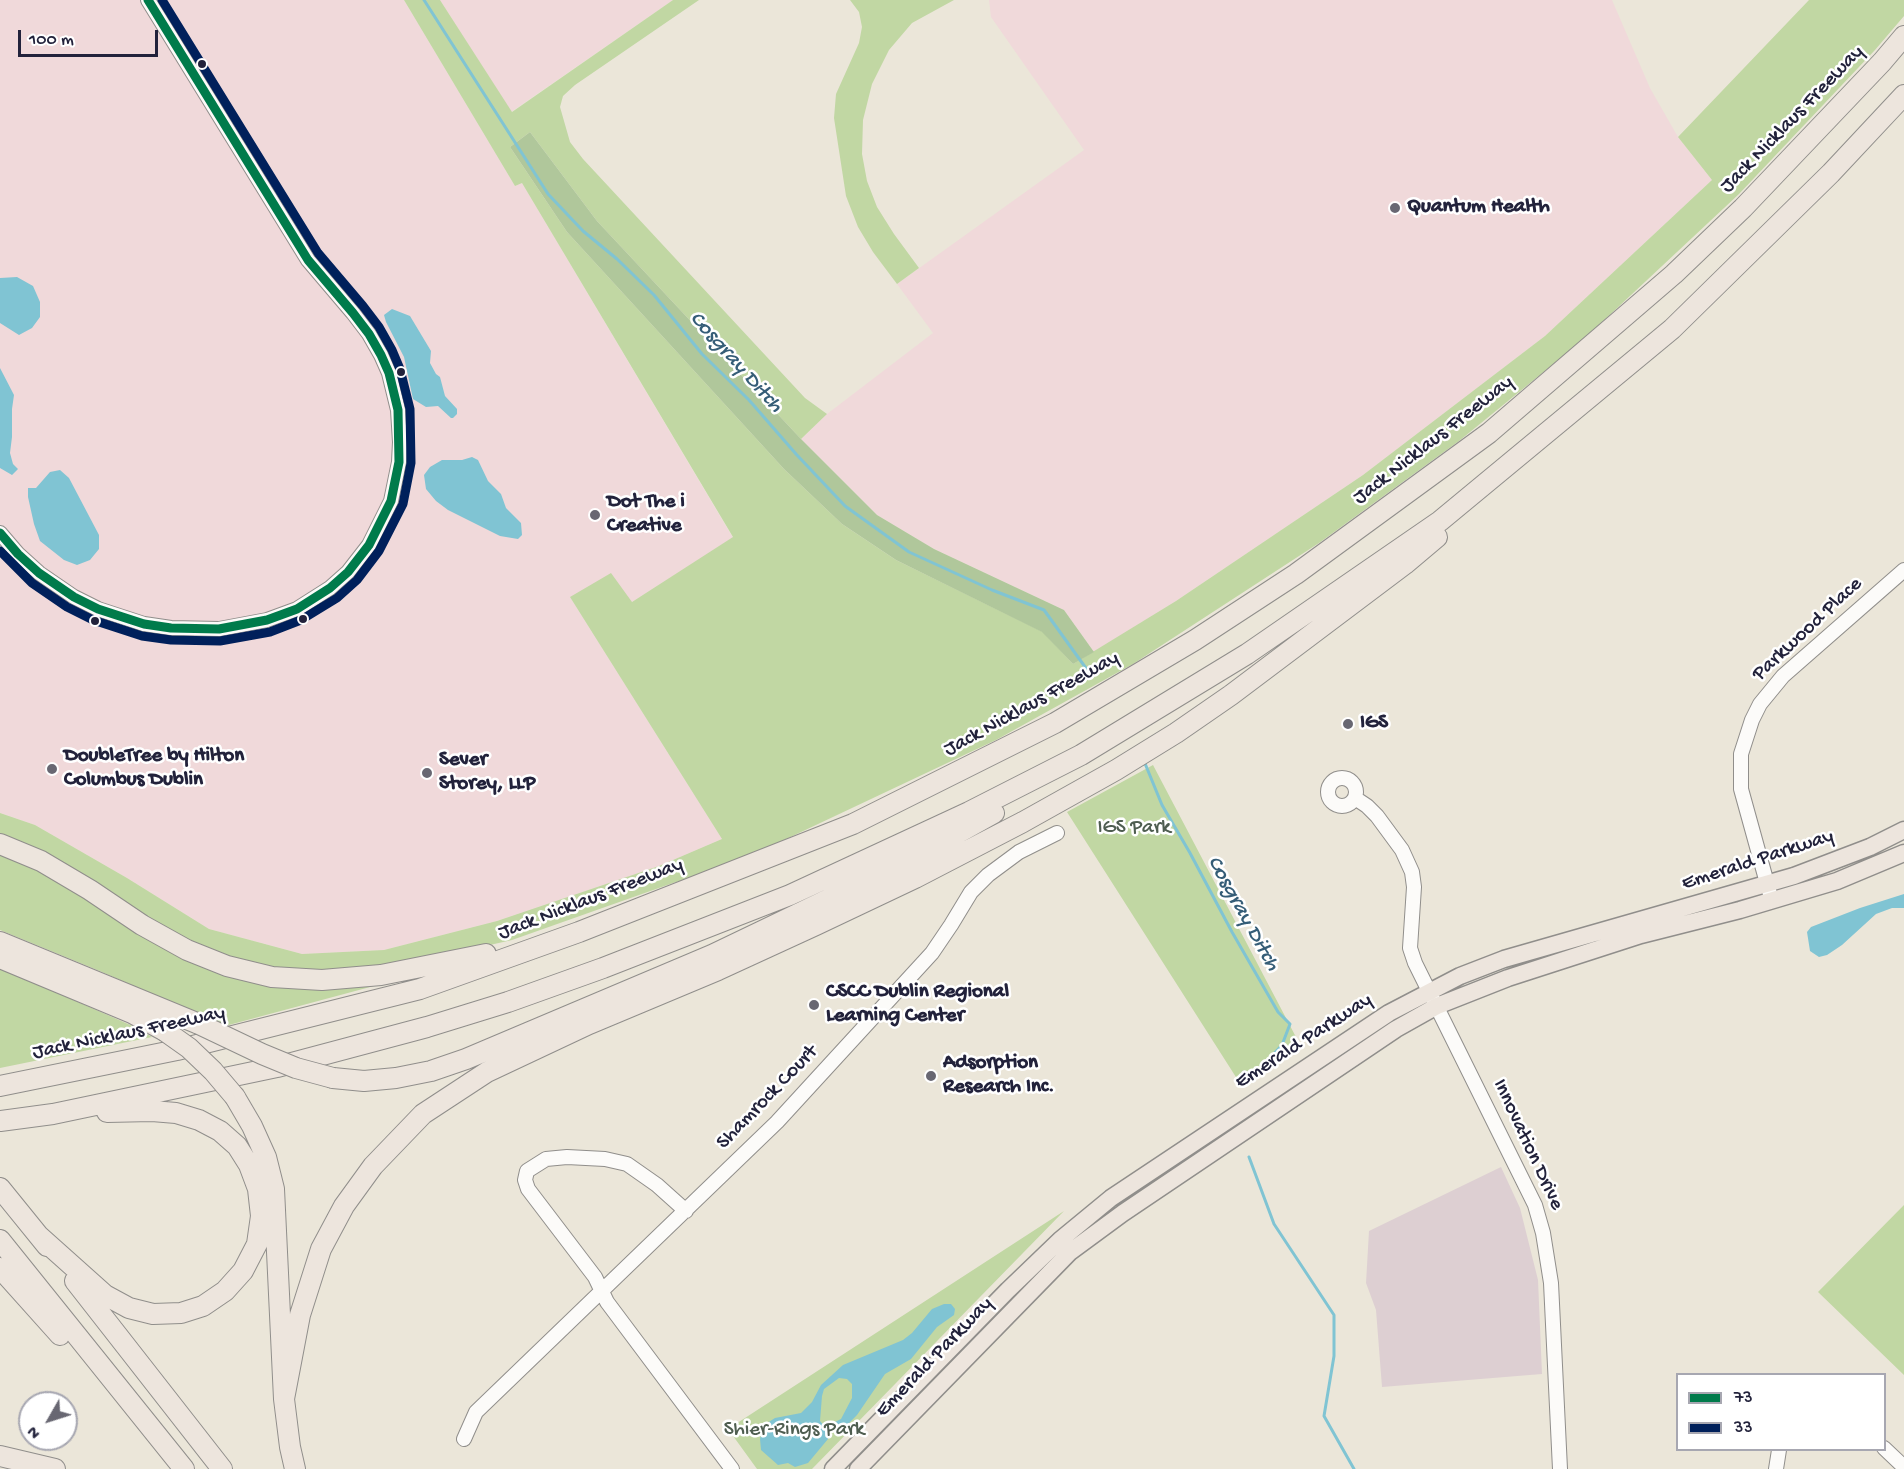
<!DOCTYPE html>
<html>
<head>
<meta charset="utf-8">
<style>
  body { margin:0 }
  #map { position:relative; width:1904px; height:1469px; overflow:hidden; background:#ebe6d9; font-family:"Gochi Hand",sans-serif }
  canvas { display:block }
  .legend { position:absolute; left:1676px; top:1373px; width:210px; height:78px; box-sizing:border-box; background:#fff; border:2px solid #a7a7b1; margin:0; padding:8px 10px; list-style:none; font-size:18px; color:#22223b }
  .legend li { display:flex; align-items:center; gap:12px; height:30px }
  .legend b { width:30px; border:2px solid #a7a7b1 }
  .north { position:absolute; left:18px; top:1391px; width:60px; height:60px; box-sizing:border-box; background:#fff; border:2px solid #a7a7b1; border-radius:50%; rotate:231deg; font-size:16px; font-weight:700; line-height:24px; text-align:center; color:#22223b }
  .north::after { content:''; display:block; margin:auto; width:21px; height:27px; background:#686772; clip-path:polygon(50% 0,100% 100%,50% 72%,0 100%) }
  .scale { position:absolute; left:18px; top:30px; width:140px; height:27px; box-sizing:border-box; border:3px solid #22223b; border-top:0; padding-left:8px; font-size:18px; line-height:21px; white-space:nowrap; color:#22223b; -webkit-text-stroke:4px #fff; paint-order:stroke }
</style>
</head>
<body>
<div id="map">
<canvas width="1904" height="1469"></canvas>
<ul class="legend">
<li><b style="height:8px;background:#007b4b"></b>73</li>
<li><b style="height:8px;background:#00205b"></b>33</li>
</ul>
<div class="north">N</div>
<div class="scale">100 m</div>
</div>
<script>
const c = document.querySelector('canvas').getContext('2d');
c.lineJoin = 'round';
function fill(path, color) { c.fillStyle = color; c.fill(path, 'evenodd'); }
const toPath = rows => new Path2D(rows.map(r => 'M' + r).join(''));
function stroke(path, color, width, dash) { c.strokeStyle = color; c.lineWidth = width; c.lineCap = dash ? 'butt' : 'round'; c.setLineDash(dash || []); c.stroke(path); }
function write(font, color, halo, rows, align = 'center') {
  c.font = font + ' "Gochi Hand",sans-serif'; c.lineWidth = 5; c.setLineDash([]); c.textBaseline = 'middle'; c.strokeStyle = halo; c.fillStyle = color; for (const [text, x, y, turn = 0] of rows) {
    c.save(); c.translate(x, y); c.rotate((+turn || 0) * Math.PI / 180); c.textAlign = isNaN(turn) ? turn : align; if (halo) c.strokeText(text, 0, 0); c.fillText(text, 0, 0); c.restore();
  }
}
const built = toPath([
  [0,0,404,0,515,186,522,183,733,538,632,602,570,597,722,839,659,866,497,921,384,950,302,954,209,929,127,878,35,825,0,813],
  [440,0,673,0,511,112],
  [989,0,1612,0,1650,88,1678,137,1712,180,1545,336,1363,475,1176,601,1094,652,1064,610,934,549,877,515,801,439,827,414,933,333,897,284,1084,150,991,17]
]);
const industrial = toPath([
  [1501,1167,1520,1208,1538,1280,1542,1374,1382,1387,1376,1310,1366,1283,1369,1231]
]);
const green = toPath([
  [404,0,440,0,512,112,673,0,699,0,575,85,563,96,560,107,570,142,583,159,805,398,827,414,801,439,597,221,530,132,510,147,567,232,784,469,842,524,896,560,1043,632,1073,664,1176,601,1363,475,1545,336,1712,180,1678,137,1809,0,1904,0,1904,16,1875,50,1739,194,1584,339,1459,441,1319,543,1133,664,996,740,727,867,673,883,512,940,392,967,304,973,265,969,211,954,0,840,0,813,35,825,127,878,209,929,302,954,384,950,497,921,659,866,722,839,570,597,611,573,632,602,733,537,522,183,515,186],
  [850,0,954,0,912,23,889,50,872,84,863,120,862,154,867,181,877,207,894,234,919,268,897,284,873,252,858,227,846,196,834,118,836,94,859,43,862,27,859,12],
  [1153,765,1297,1039,1241,1085,1067,812],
  [0,852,46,872,198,962,385,983,225,1026,102,972,0,930],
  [0,968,135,1027,152,1037,0,1068],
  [1904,1205,1904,1375,1818,1292],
  [1064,1211,812,1469,757,1469,728,1429]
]);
const forest = toPath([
  [530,132,597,221,801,439,877,515,934,549,1064,610,1094,652,1073,664,1042,632,896,560,842,524,784,469,567,232,510,147]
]);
const water = toPath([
  [17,277,33,286,40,302,40,317,32,328,19,335,0,323,0,278],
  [392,309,410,316,431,351,430,363,436,374,440,377,445,396,457,409,457,414,453,418,451,418,438,406,426,407,413,399,404,357,386,322,384,315],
  [0,368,14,395,12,409,12,437,10,453,13,464,18,469,12,475,0,468],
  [472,457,478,460,488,481,501,494,506,508,521,523,522,535,518,539,500,536,448,510,436,501,426,489,424,475,430,467,442,460,462,460],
  [60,470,69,478,99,535,99,549,90,560,77,565,64,560,40,541,34,524,28,497,28,488,36,488,50,472],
  [1904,894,1904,908,1892,908,1876,914,1842,945,1827,955,1819,957,1810,951,1807,932,1811,927,1860,908],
  [944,1304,951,1304,955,1309,954,1315,937,1327,911,1359,885,1374,857,1415,848,1424,828,1432,828,1439,808,1463,795,1467,788,1463,778,1465,761,1450,760,1439,764,1425,775,1418,801,1413,812,1402,821,1385,843,1365,903,1340,912,1333,932,1309],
  [839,1378,847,1379,852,1384,852,1398,841,1419,825,1427,820,1421,822,1396,824,1389]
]);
const stream = toPath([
  [424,0,548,194,583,231,617,259,654,295,702,354,749,400,796,454,845,506,909,552,992,590,1044,610,1088,671],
  [1144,761,1162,805,1190,853,1232,932,1278,1012,1290,1024,1282,1045,1256,1073],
  [1249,1157,1274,1224,1334,1315,1334,1356,1324,1416,1354,1469]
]);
const minor = toPath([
  [0,533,18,554,39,573,74,597,98,609,144,624,171,628,219,629,267,620,297,609,330,588,348,572,369,545,391,501,399,462,400,442,398,410,389,373,381,355,369,334,353,313,308,260,148,0],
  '1328 792a14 14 0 1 1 28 0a14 14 0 1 1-28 0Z',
  [1355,798,1367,806,1377,816,1402,850,1412,872,1414,887,1410,948,1415,963,1535,1205,1543,1233,1551,1283,1560,1469],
  [1770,894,1741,789,1741,754,1752,720,1760,704,1783,676,1904,570],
  [686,1211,657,1185,627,1164,605,1159,567,1157,546,1159,527,1171,525,1180,528,1189,595,1277,607,1302,732,1469],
  [464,1439,476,1412,777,1122,932,953,951,925,971,892,988,875,1019,852,1057,833],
  [1884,1448,1904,1467],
  [1776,1469,1779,1450]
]);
const major = toPath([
  [833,1469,1008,1290,1060,1240,1111,1198,1389,1013,1460,976,1504,959,1794,876,1870,847,1904,830],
  [858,1469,1070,1252,1123,1213,1396,1029,1437,1006,1508,978,1641,935,1740,910,1837,881,1904,853]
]);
const highway = toPath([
  [0,844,41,861,90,890,142,925,187,950,227,966,272,977,322,980,381,975,486,954],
  [0,942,199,1024],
  [0,958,132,1013,165,1031],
  [333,1078,364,1081,396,1078,431,1071,466,1059,712,955,906,862,994,813],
  [0,1086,177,1050,420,989,579,932,853,824,1055,723,1195,640,1296,574,1489,433,1674,274,1743,208,1882,62,1904,36],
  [235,1097,252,1126,266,1157,274,1189,284,1399,290,1447,295,1469],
  [0,1121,53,1114,277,1067,427,1027,508,1002,603,968,790,895,969,812,1081,755,1247,654,1440,521,1672,329,1831,173,1904,95],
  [0,1188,47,1246],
  [39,1236,105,1295,129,1308,153,1314,181,1313,203,1306,225,1291,243,1271,257,1244,261,1216,258,1189,249,1165,237,1146,220,1131,199,1120,176,1113,152,1111,107,1112],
  [0,1240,184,1469],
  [0,1268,60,1335],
  [75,1281,222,1469],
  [284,1399,300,1315,321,1249,344,1206,373,1166,423,1114,487,1072,589,1024,718,970,816,925,915,878,1023,822,1116,770,1176,733,1231,695,1405,564,1437,537],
  [0,1456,55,1469]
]);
const highwayBridge = toPath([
  [199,1024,262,1054,296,1068,333,1078],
  [165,1031,189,1048,213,1071,235,1097]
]);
const bus1 = toPath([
  [0,533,18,554,39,573,74,597,98,609,144,624,171,628,219,629,267,620,297,609,330,588,348,572,369,545,391,501,399,462,398,410,389,373,381,355,369,334,353,313,308,260,148,0]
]);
const bus2 = toPath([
  [0,551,32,583,67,607,93,620,142,636,171,640,220,641,270,632,301,620,337,598,357,580,379,551,403,504,411,463,410,409,400,369,392,350,379,327,363,306,318,253,162,0]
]);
const markers = [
  [202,64,5,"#22223b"],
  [1395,208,6,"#686772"],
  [401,372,5,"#22223b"],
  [595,515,6,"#686772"],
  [303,619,5,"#22223b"],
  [95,621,5,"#22223b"],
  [1348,724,6,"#686772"],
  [52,769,6,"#686772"],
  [427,773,6,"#686772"],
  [814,1005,6,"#686772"],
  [931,1076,6,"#686772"]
];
const streetNames = [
  ["Jack Nicklaus Freeway",1793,120,-46],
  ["Jack Nicklaus Freeway",1434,441,-38],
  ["Parkwood Place",1808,630,-43],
  ["Jack Nicklaus Freeway",1032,705,-29],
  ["Emerald Parkway",1758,861,-18],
  ["Jack Nicklaus Freeway",591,900,-21],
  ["Jack Nicklaus Freeway",129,1034,-12],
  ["Emerald Parkway",1304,1042,-33],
  ["Shamrock Court",768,1098,-46],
  ["Innovation Drive",1527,1145,65],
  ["Emerald Parkway",935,1358,-46]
];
const poiNames = [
  ["Quantum Health",1407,208],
  ["Dot The i",607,503],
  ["Creative",607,527],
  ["IGS",1360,724],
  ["DoubleTree by Hilton",64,757],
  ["Columbus Dublin",64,781],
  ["Sever",439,761],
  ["Storey, LLP",439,785],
  ["CSCC Dublin Regional",826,993],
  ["Learning Center",826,1017],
  ["Adsorption",943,1064],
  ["Research Inc.",943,1088]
];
const parkNames = [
  ["IGS Park",1134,829],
  ["Shier-Rings Park",794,1431]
];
const waterNames = [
  ["Cosgray Ditch",735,363,48],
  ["Cosgray Ditch",1242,914,61]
];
fill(built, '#f0d9da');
fill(industrial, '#ddcfd2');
fill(green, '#c1d7a3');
fill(forest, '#b0c79b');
fill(water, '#80c4d3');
stroke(stream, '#80c4d3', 3);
stroke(minor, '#908e8b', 16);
stroke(major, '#908e8b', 19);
stroke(highway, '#908e8b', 22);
stroke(minor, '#fcfbf9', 14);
stroke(major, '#ede5dd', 16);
stroke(highway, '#ede5dd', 20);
stroke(highwayBridge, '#908e8b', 22, []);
stroke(highwayBridge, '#ede5dd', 20);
stroke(bus1, '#007b4b', 9);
stroke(bus2, '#00205b', 9);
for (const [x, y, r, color] of markers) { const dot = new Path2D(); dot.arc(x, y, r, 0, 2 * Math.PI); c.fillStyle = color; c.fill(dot); stroke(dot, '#fff', 2); }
write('21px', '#22223b', '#fff', streetNames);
write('bold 21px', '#22223b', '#fff', poiNames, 'left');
write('21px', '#4e5d50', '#fff', parkNames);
write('italic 22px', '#355d77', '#fff', waterNames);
</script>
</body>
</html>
